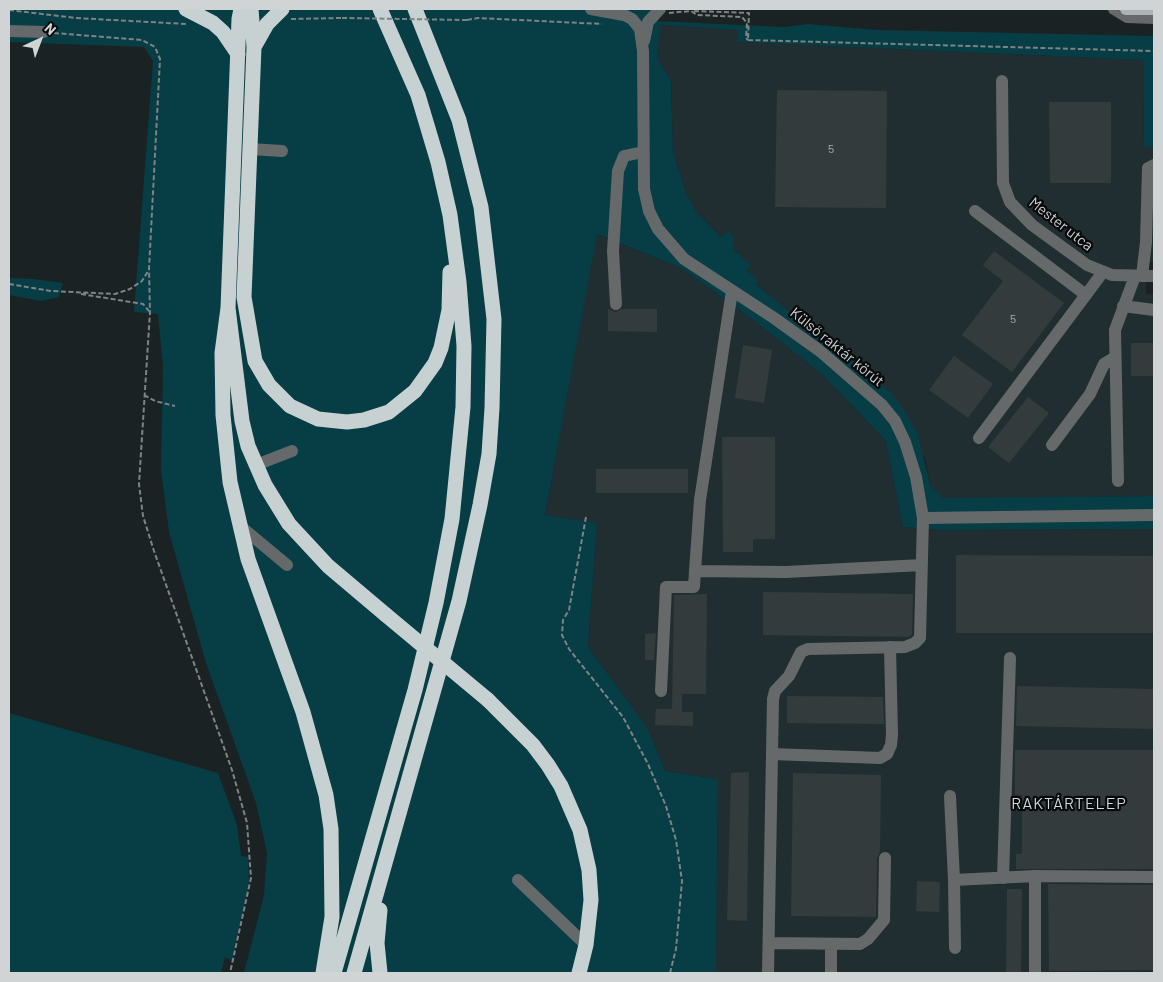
<!DOCTYPE html>
<html>
<head>
<meta charset="utf-8">
<style>
  body { margin:0 }
  #map { position:relative; width:1163px; height:982px; overflow:hidden; background:#1b2223; font-family:Barlow,sans-serif }
  canvas { display:block }
  .frame { position:absolute; inset:0; border:10px solid #d0d4d5; pointer-events:none }
  .north { position:absolute; left:15px; top:15px; width:50px; height:50px; -webkit-text-stroke:4px #080a0b; paint-order:stroke; rotate:43deg; font-size:14px; font-weight:700; line-height:20px; text-align:center; color:#d0d4d5 }
  .north::after { content:''; display:block; margin:auto; width:18px; height:22px; background:#d0d4d5; clip-path:polygon(50% 0,100% 100%,50% 72%,0 100%) }
</style>
</head>
<body>
<div id="map">
<canvas width="1163" height="982"></canvas>
<div class="frame"></div>
<div class="north">N</div>
</div>
<script>
const c = document.querySelector('canvas').getContext('2d');
c.lineJoin = 'round';
function fill(path, color) { c.fillStyle = color; c.fill(path, 'evenodd'); }
const toPath = rows => new Path2D(rows.map(r => 'M' + r).join(''));
function stroke(path, color, width, dash) { c.strokeStyle = color; c.lineWidth = width; c.lineCap = dash ? 'butt' : 'round'; c.setLineDash(dash || []); c.stroke(path); }
function write(font, color, halo, rows, align = 'center') {
  c.font = font + ' Barlow,sans-serif'; c.lineWidth = 4.5; c.setLineDash([]); c.textBaseline = 'middle'; c.strokeStyle = halo; c.fillStyle = color; for (const [text, x, y, turn = 0] of rows) {
    c.save(); c.translate(x, y); c.rotate((+turn || 0) * Math.PI / 180); c.textAlign = isNaN(turn) ? turn : align; if (halo) c.strokeText(text, 0, 0); c.fillText(text, 0, 0); c.restore();
  }
}
const built = toPath([
  [659,25,738,30,738,42,1143,60,1144,147,1154,147,1154,262,1147,262,1146,294,1154,294,1154,496,943,499,931,487,925,458,858,362,795,316,756,284,758,280,747,270,750,265,697,213,686,193,673,151,671,81,657,58],
  [596,234,681,268,748,316,823,375,886,441,903,527,943,530,1154,529,1154,973,716,973,718,779,665,771,647,727,588,647,597,523,545,516]
]);
const green = toPath([
  [9,9,653,9,655,21,784,27,808,24,878,30,1154,36,1154,147,1144,147,1143,60,738,42,738,30,660,25,657,58,671,81,673,151,686,193,697,213,721,237,728,232,734,236,733,249,751,265,747,270,758,280,756,284,795,316,858,362,896,398,917,432,931,487,943,498,1154,496,1154,529,943,530,903,527,886,441,823,375,748,316,681,268,597,234,545,515,597,523,588,647,647,727,665,771,718,779,716,973,244,973,264,895,267,853,256,803,206,663,169,532,161,470,163,367,158,314,134,312,153,61,144,47,9,42],
  [9,278,34,279,63,283,59,297,41,301,9,295],
  [9,713,218,773,237,825,241,856,248,857,249,883,232,961,225,957,221,973,9,973]
]);
const building = toPath([
  [777,90,887,91,886,208,775,207],
  [1049,102,1111,102,1111,183,1050,183],
  [994,251,1064,303,1012,372,962,335,1003,281,983,265],
  [608,309,616,312,622,309,657,309,657,332,608,331],
  [1131,343,1154,343,1154,376,1131,376],
  [743,345,772,350,764,403,735,398],
  [954,356,993,384,968,418,929,390],
  [1028,397,1049,413,1009,463,988,447],
  [722,437,775,437,775,539,753,539,753,552,723,552],
  [596,469,688,469,688,493,596,493],
  [956,555,1154,556,1154,633,956,633],
  [763,592,913,594,912,635,908,637,763,635],
  [707,594,706,694,682,694,682,712,693,712,693,726,655,725,656,709,672,709,674,595],
  [656,633,654,660,645,660,645,634],
  [1017,686,1154,689,1154,729,1016,726],
  [787,696,883,697,884,724,787,723],
  [1015,750,1154,750,1154,869,1016,869,1016,854,1022,854,1022,795,1015,795],
  [749,772,747,921,727,920,731,773],
  [793,773,881,775,880,851,877,858,876,917,791,916],
  [917,881,940,882,939,912,916,911],
  [1048,884,1154,885,1154,970,1049,971],
  [1007,889,1022,889,1021,973,1006,973]
]);
const path = toPath([
  [9,10,76,18,186,24],
  [694,11,749,13,748,40],
  [669,13,691,11,697,15,742,17,747,23,746,38,748,40],
  [291,19,342,18],
  [467,20,478,18,602,24],
  [54,33,142,40,155,47,160,59,149,269,150,312,139,484,143,516,154,551,232,770,247,823,251,878,230,973],
  [748,40,1154,51],
  [9,284,51,291,115,294,130,289,142,281,148,271],
  [81,294,143,304,150,312],
  [144,395,155,401,175,406],
  [586,517,569,610,563,620,562,635,569,649,623,717,648,764,666,806,676,840,682,881,676,949,670,973]
]);
const minor = toPath([
  [591,9,624,15,632,19,640,29,643,51,644,189,649,211,658,229,684,259,774,318,820,351,882,405,895,421,905,442,916,477,923,518,1154,515],
  [1114,9,1127,17,1154,18],
  [9,31,44,32],
  [644,41,648,22,660,9],
  [1002,81,1003,183,1010,202,1032,225,1087,265,1112,275,1154,276],
  [250,149,282,151],
  [975,211,1086,295],
  [1142,276,1146,242,1148,168,1154,165],
  [732,291,700,500,695,571,786,572,922,565],
  [616,304,613,251,618,171,624,156,643,152],
  [1123,306,1154,310],
  [979,438,1103,272],
  [1052,445,1090,394,1104,364,1114,358],
  [256,465,292,451],
  [1118,481,1115,330,1135,276],
  [239,525,287,565],
  [661,691,666,587,694,587,695,571],
  [772,754,880,758,887,754,891,745,892,735,890,647],
  [950,796,954,880,1035,876,1035,973],
  [1035,876,1154,877],
  [1003,878,1010,658],
  [518,880,586,945],
  [954,880,955,948],
  [769,943,860,944,868,939,884,920,885,858],
  [768,973,773,699,775,691,789,676,801,652,808,649,905,647,915,643,920,638,923,518],
  [831,973,831,944]
]);
const major = toPath([
  [1126,9,1154,9]
]);
const highway = toPath([
  [186,9,213,23,223,32,238,54],
  [241,9,239,19,228,308,242,421,248,446,265,485,289,524,328,566,386,615],
  [251,9,254,47,244,297,255,361,269,385,290,406,318,419,347,422,364,420,389,412,415,391,435,363,441,348,449,310,450,272],
  [254,47,267,24,282,9],
  [228,308,222,353,223,415,230,482,248,559,303,712,326,795,331,829,332,917,323,973],
  [488,700,533,745,548,765,561,786,580,830,589,870,591,900,586,945,579,973],
  [380,910,377,943,380,973],
  [334,973,415,690,436,603,452,519,463,407,464,346,459,282,450,215,438,162,418,95,380,9],
  [354,973,459,601,480,505,489,454,492,408,494,319,481,207,459,120,415,9]
]);
const pathBridge = toPath([
  [342,18,467,20]
]);
const highwayBridge = toPath([
  [386,615,488,700]
]);
const numberNames = [
  ["5",831,149],
  ["5",1013,319]
];
const streetNames = [
  ["Mester utca",1061,224,38],
  ["Külső raktár körút",837,347,39]
];
const neighbourhoodNames = [
  ["RAKTÁRTELEP",1069,804]
];
fill(built, '#212e31');
fill(green, '#073d45');
fill(building, '#333b3c');
stroke(path, '#7e8384', 2, [5, 2.5]);
stroke(minor, '#65696a', 12);
stroke(major, '#acb3b5', 12);
stroke(highway, '#c8d1d2', 15);
stroke(pathBridge, '#7e8384', 2, [5, 2.5]);
stroke(highwayBridge, '#c8d1d2', 15);
write('12px', '#a9aeaf', null, numberNames);
write('15px', '#d0d4d5', '#080a0b', streetNames);
c.letterSpacing = '1px';
write('16px', '#d1dbdc', '#080a0b', neighbourhoodNames);
c.letterSpacing = '0px';
</script>
</body>
</html>
